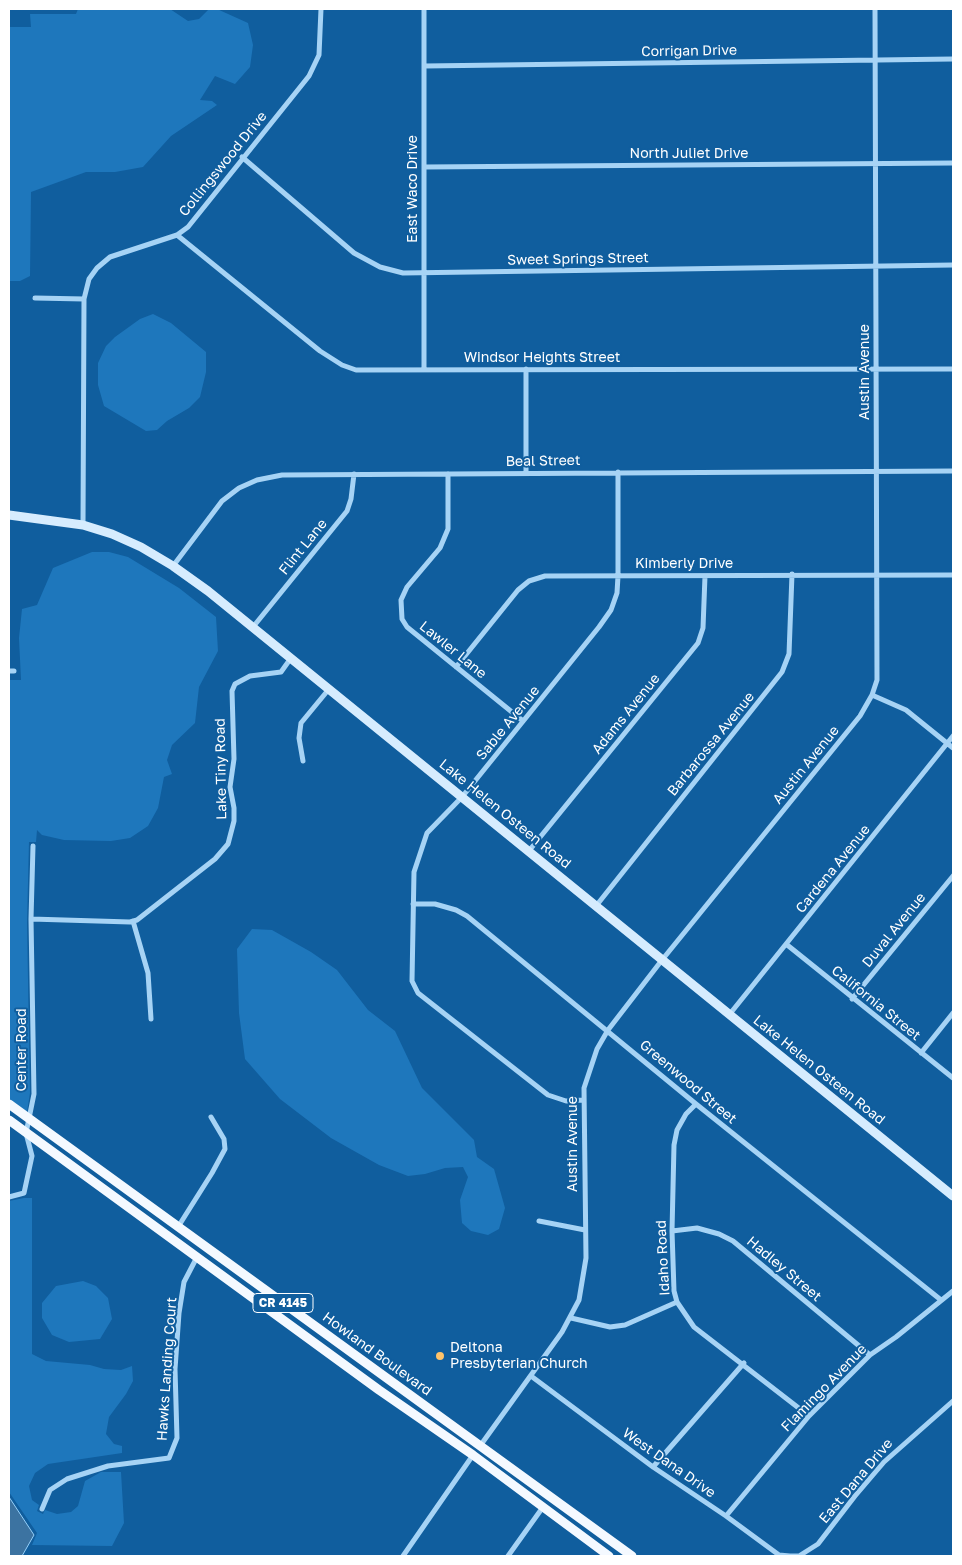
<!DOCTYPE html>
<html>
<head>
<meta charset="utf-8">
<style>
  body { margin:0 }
  #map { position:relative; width:962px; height:1565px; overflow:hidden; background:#105e9e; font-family:"Golos Text",sans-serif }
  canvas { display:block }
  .frame { position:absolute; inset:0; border:10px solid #fff; pointer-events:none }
</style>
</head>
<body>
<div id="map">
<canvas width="962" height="1565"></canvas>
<div class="frame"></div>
</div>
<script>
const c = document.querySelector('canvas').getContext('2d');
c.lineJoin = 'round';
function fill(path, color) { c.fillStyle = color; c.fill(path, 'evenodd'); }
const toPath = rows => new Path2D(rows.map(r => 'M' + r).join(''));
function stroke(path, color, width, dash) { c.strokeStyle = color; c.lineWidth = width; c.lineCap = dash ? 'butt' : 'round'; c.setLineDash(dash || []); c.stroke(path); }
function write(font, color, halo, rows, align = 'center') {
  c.font = font + ' "Golos Text",sans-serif'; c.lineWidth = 4; c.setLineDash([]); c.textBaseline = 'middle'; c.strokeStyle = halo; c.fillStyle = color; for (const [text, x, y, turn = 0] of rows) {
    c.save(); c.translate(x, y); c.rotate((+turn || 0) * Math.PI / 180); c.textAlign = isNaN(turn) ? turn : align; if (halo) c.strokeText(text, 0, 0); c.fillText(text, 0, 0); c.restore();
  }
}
const green = toPath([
  [78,9,170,9,188,21,199,19,209,9,217,9,248,23,253,45,250,67,235,84,215,76,200,100,212,101,217,105,171,136,143,167,115,172,86,172,31,192,30,276,20,281,9,281,9,27,31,27,30,14,76,14],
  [153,314,171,323,206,352,206,372,200,397,189,408,167,421,157,430,146,431,104,406,98,385,98,363,106,346,115,337,140,319],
  [92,552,109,552,128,557,179,588,216,617,218,651,199,687,195,723,172,745,167,760,172,774,164,777,158,808,148,826,130,838,111,841,64,840,42,835,37,830,36,842,29,842,27,923,30,1093,27,1112,9,1099,9,680,21,680,19,638,22,609,37,605,53,568],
  [252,929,272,930,311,952,337,970,368,1010,395,1031,422,1088,474,1140,477,1157,494,1169,505,1208,499,1229,488,1235,471,1231,462,1223,460,1200,468,1177,463,1167,445,1168,425,1174,408,1176,379,1165,331,1138,280,1099,245,1059,239,1013,237,949],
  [24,1198,32,1198,32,1354,46,1361,90,1365,104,1369,121,1370,132,1366,133,1381,126,1394,109,1417,106,1434,114,1444,122,1446,122,1453,48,1464,35,1473,29,1486,32,1500,39,1505,37,1511,43,1514,45,1510,57,1514,71,1512,78,1506,85,1481,101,1472,121,1472,124,1523,112,1546,32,1545,37,1533,9,1492,9,1201],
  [83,1281,96,1286,108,1298,112,1319,100,1339,69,1342,52,1335,42,1318,42,1303,56,1286]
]);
const water = toPath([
  [9,1497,34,1535,22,1556,9,1556,9,1497]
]);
const street = toPath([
  [425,66,953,59],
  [242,157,354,253,380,267,403,273,953,265],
  [425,167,953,163],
  [177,235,320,351,342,365,356,370,953,369],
  [35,298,84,299],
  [526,369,526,473],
  [424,370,424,9],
  [448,474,448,529,440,548,407,587,401,600,402,619,407,627,523,721],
  [83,525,84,299,89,279,97,268,110,257,177,235,188,227,309,76,319,55,321,9],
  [173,566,222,501,239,488,257,480,282,475,953,471],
  [253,627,347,511,351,499,354,474],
  [456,667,518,590,529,581,545,576,953,575],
  [9,671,14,671],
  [872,695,906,710,953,748],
  [303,761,299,738,301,723,329,689],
  [528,852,698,643,703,628,705,576],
  [413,904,435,904,456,910,467,916,696,1104,941,1300],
  [596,906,782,672,789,654,792,574],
  [31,919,130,922,137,920,215,859,228,844,234,821,234,808,230,787,234,759,232,691,235,684,250,676,281,672,291,658],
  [133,921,148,973,151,1019],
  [786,944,953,1078],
  [852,999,953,876],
  [729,1015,953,736],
  [921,1053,953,1013],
  [584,1100,566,1101,548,1095,418,993,412,981,414,872,427,833,462,797,599,627,611,610,617,593,618,576,618,472],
  [696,1104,686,1114,677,1130,674,1145,672,1231,674,1291,677,1302,694,1327,809,1416],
  [9,1197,24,1193,32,1156,26,1133,34,1094,31,919,33,846],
  [539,1221,585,1230],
  [178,1227,212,1173,225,1149,224,1139,211,1117],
  [672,1231,697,1228,719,1234,733,1241,870,1355],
  [571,1318,610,1327,625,1325,677,1302],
  [531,1376,653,1467,726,1516,779,1555,790,1556,799,1556,818,1544,855,1496,884,1462,953,1401],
  [480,1446,562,1332,579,1300,586,1258,584,1088,597,1049,608,1030,662,960,860,716,872,695,877,680,875,9],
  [653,1467,744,1363],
  [42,1509,50,1490,67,1479,108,1466,169,1458,177,1438,175,1369,179,1313,184,1282,197,1257],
  [726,1516,809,1416,870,1355,896,1337,953,1291],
  [403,1556,473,1455],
  [508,1556,543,1507]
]);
const secondary = toPath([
  [9,515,83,525,112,534,141,547,173,566,208,591,953,1196]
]);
const primary = toPath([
  [9,1104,632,1556],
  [9,1120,379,1390,473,1455,609,1556]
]);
const markers = [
  [440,1356,5,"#ffc36a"]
];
const shields = [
  [283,1303,60]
];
const shieldNames = [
  ["CR 4145",283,1303]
];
const streetNames = [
  ["Corrigan Drive",689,51,-1],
  ["North Juliet Drive",689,154],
  ["Collingswood Drive",223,164,-51],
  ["East Waco Drive",413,189,-90],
  ["Sweet Springs Street",578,259,-1],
  ["Windsor Heights Street",542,358],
  ["Austin Avenue",865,372,-90],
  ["Beal Street",543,461,-1],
  ["Flint Lane",303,547,-51],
  ["Kimberly Drive",684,564],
  ["Lawler Lane",453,650,39],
  ["Adams Avenue",626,714,-51],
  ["Sable Avenue",508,723,-51],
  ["Barbarossa Avenue",711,744,-51],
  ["Austin Avenue",806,765,-51],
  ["Lake Tiny Road",221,769,-91],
  ["Lake Helen Osteen Road",505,814,39],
  ["Cardena Avenue",833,869,-51],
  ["Duval Avenue",894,930,-51],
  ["California Street",876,1003,39],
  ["Center Road",22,1050,-90],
  ["Lake Helen Osteen Road",819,1070,39],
  ["Greenwood Street",688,1082,40],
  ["Austin Avenue",573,1144,-90],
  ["Idaho Road",663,1258,-93],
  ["Hadley Street",784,1269,40],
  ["Howland Boulevard",377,1354,36],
  ["Hawks Landing Court",167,1369,-86],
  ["Flamingo Avenue",824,1388,-46],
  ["West Dana Drive",669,1463,35],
  ["East Dana Drive",856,1481,-50]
];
const poiNames = [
  ["Deltona",450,1348],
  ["Presbyterian Church",450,1364]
];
fill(green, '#1e77bc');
fill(water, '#3c73a1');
stroke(water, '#97d0f9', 1);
stroke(street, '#a6d3f5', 5);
stroke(secondary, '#d6ecfe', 9);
stroke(primary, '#f4f9ff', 9);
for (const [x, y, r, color] of markers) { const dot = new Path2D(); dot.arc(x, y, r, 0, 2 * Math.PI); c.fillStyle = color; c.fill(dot); stroke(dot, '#105e9e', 2); }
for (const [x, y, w] of shields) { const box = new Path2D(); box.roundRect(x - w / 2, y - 9.5, w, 19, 4); c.fillStyle = '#105e9e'; c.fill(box); stroke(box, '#fff', 1); }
write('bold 12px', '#fff', null, shieldNames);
write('14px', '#fff', '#105e9e', streetNames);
write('14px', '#fff', '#105e9e', poiNames, 'left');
</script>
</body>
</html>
